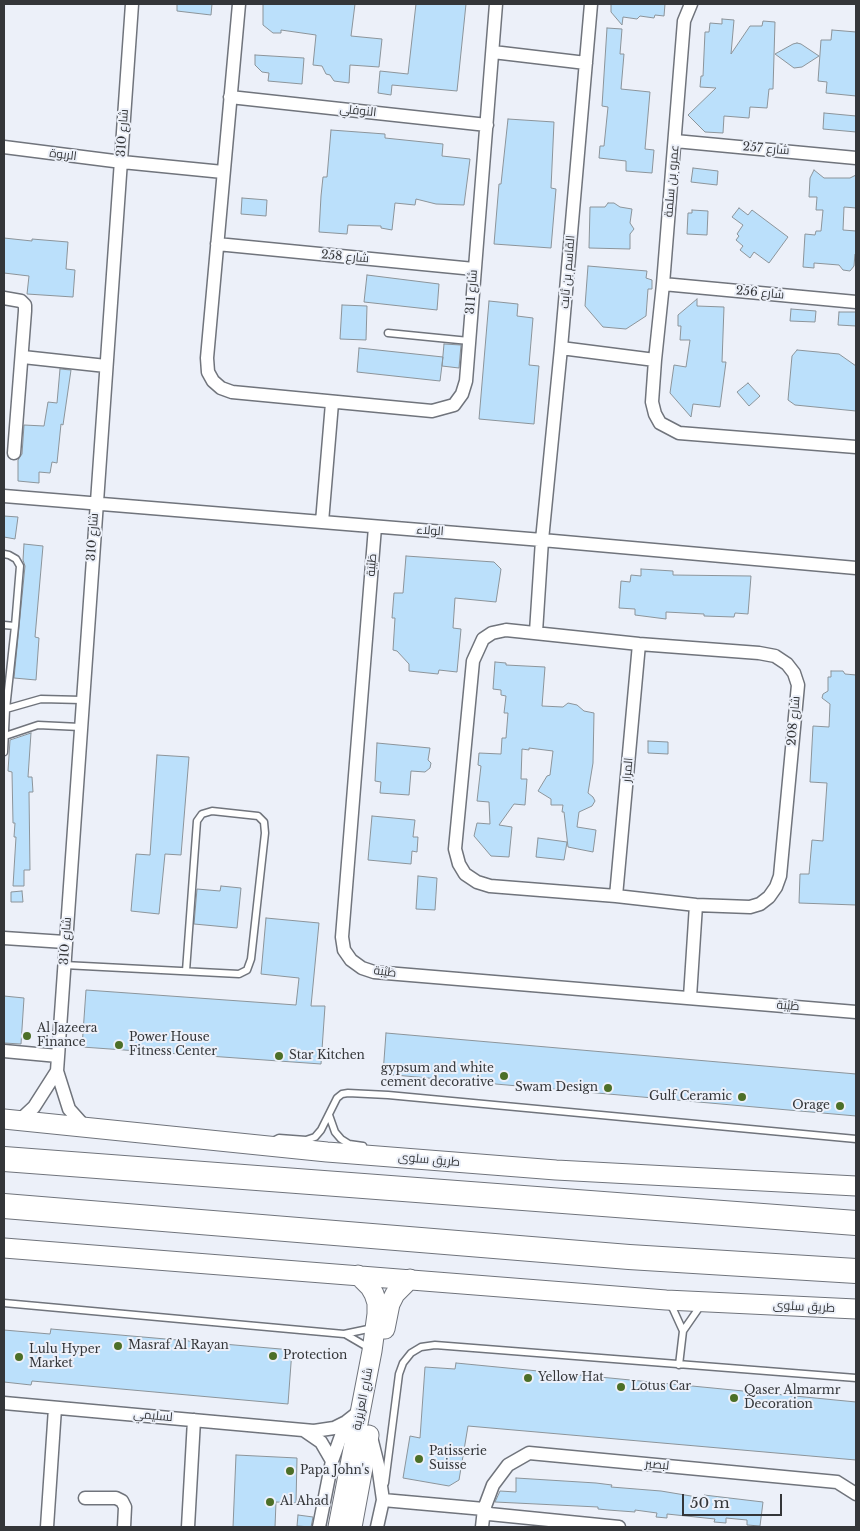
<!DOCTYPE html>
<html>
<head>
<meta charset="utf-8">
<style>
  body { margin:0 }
  #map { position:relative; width:860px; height:1531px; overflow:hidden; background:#ecf0f9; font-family:"Libre Baskerville",serif }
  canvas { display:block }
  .frame { position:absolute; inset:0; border:5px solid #343639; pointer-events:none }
  .scale { position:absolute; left:682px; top:1494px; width:100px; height:22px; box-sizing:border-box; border:2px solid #343639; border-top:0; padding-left:6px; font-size:15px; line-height:18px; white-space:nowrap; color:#343639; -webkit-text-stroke:4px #ecf0f9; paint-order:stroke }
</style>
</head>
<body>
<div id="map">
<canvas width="860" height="1531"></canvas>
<div class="frame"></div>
<div class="scale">50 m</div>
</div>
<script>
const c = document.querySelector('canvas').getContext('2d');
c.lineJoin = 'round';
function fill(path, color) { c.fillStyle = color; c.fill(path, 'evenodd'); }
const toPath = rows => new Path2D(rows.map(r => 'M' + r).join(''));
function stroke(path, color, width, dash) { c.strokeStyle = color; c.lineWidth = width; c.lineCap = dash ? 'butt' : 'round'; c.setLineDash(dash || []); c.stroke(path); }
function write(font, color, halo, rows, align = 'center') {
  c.font = font + ' "Libre Baskerville",Cairo,serif'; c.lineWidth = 4; c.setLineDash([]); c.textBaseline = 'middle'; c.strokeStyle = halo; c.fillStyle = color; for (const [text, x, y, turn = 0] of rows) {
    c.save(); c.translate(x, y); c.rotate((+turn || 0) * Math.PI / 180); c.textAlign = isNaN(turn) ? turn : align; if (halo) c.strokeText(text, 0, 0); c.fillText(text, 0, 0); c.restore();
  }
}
const building = toPath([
  [177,4,212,4,211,15,177,11,177,4],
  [263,4,355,4,351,36,382,39,379,67,350,65,349,83,334,81,330,75,326,74,322,66,313,65,316,35,281,30,281,33,273,33,263,25,263,4],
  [416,4,466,4,457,91,392,85,391,95,378,93,380,71,408,74,416,4],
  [611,4,665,4,664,16,655,15,654,18,640,16,637,19,623,17,622,25,611,12,611,4],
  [722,19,734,20,731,54,750,26,762,26,763,21,775,22,773,89,769,89,767,108,750,107,749,118,724,116,723,133,705,132,688,115,716,88,700,87,701,76,703,76,705,32,709,32,710,23,722,24,722,19],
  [607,28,622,29,620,54,624,54,621,89,650,92,645,149,654,150,652,173,626,171,626,161,599,158,600,146,604,146,608,107,602,106,607,28],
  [832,30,856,32,856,96,826,93,827,82,818,81,821,40,831,40,832,30],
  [797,43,801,44,819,56,802,67,794,68,775,54,793,44,797,43],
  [255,55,304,58,302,84,268,81,269,73,262,72,255,65,255,55],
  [824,113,856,116,856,132,823,129,824,113],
  [508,119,554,122,551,188,556,189,551,248,494,244,499,184,501,184,508,119],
  [331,130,385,134,385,138,443,144,442,156,470,159,464,205,436,204,416,199,415,205,395,203,392,230,381,228,381,226,348,225,347,234,319,232,321,196,323,177,327,177,331,130],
  [693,168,718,171,717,185,691,182,693,168],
  [814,170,824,178,850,178,856,175,856,208,844,207,843,230,856,231,856,254,855,254,854,266,850,271,843,270,839,265,814,263,814,268,803,267,805,234,815,235,816,231,821,231,823,210,816,210,817,197,809,197,810,178,814,170],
  [242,198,267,200,266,216,241,214,242,198],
  [608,203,614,203,620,207,632,209,630,223,634,229,630,234,630,249,589,248,590,207,605,207,608,203],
  [739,208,748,215,752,210,788,237,769,263,754,252,750,258,740,250,743,246,736,240,739,236,737,234,743,225,732,217,739,208],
  [692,210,708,211,707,235,687,234,688,213,692,213,692,210],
  [4,238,32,241,32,239,68,242,66,269,75,270,73,297,27,294,29,276,4,273,4,238],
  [588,266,647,271,646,278,652,280,652,289,648,289,646,316,626,329,603,327,585,306,588,266],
  [367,275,439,284,437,310,364,302,367,275],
  [697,299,697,306,724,307,722,362,726,362,720,407,693,404,691,417,670,393,674,365,686,367,690,340,680,340,681,326,678,326,678,315,697,299],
  [489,301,518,304,517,316,533,318,529,365,539,366,534,424,479,419,489,301],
  [342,305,367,306,366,340,340,339,342,305],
  [791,309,816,311,815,322,790,321,791,309],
  [839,312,856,312,856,326,838,325,839,312],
  [444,344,461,345,459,368,442,366,444,344],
  [359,348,443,357,440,381,357,372,359,348],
  [797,350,839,354,856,366,856,411,795,405,788,400,792,356,797,350],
  [60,369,71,370,63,425,61,424,57,463,52,462,50,473,39,472,39,483,18,481,18,460,22,454,24,425,44,426,48,402,57,403,60,369],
  [748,383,760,396,749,406,737,392,748,383],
  [4,516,18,517,15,539,4,537,4,516],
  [24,544,43,546,35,637,39,638,36,680,14,678,25,566,23,560,24,544],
  [406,556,494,562,501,569,496,602,455,598,453,628,461,629,457,672,439,670,438,674,409,671,409,664,397,651,393,650,395,618,392,618,394,593,403,593,406,556],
  [641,569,673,571,673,575,751,576,748,614,735,613,734,617,704,616,704,614,666,612,666,619,635,615,635,609,619,608,621,581,630,582,631,575,641,576,641,569],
  [495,662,506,663,506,665,545,667,542,706,563,707,568,703,577,705,584,711,594,713,593,763,588,793,593,797,595,801,592,806,579,812,577,827,596,830,593,852,568,847,564,812,562,812,563,805,551,805,551,799,538,791,547,776,550,775,553,751,529,748,529,750,522,749,521,779,527,779,525,805,514,804,499,825,512,827,509,857,491,856,474,836,477,823,490,824,489,802,477,801,481,766,478,765,479,753,501,754,502,738,506,738,508,713,504,713,506,696,501,695,501,690,493,689,495,662],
  [831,671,843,671,845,674,856,675,856,905,799,903,800,874,809,874,812,840,823,841,827,783,810,782,813,726,829,727,830,704,822,698,823,694,828,691,828,677,831,677,831,671],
  [31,733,28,777,32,777,33,792,29,792,30,870,24,870,24,886,13,886,16,837,14,837,15,823,13,823,12,772,8,771,10,740,31,733],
  [648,741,668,742,668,754,648,753,648,741],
  [377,743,430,748,428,760,431,763,430,768,425,772,411,771,409,795,380,793,381,782,375,781,377,743],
  [157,755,189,757,181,855,165,854,159,914,131,911,136,854,150,855,157,755],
  [372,816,415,820,413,837,418,837,417,852,412,851,411,864,368,860,372,816],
  [538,838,567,842,564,860,536,857,538,838],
  [418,876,437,878,435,910,416,909,418,876],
  [221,886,241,888,237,928,194,924,197,889,220,891,221,886],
  [22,891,23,902,11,902,11,892,22,891],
  [266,918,319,923,311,1006,325,1006,321,1064,82,1047,86,990,296,1005,299,978,261,974,266,918],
  [4,996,24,998,21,1044,4,1043,4,996],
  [386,1033,856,1074,856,1116,383,1074,386,1033],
  [51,1329,292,1350,288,1404,32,1381,31,1385,4,1382,4,1330,50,1334,51,1329],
  [456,1363,856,1402,856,1460,468,1426,459,1480,449,1486,403,1478,410,1436,420,1438,425,1367,455,1369,456,1363],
  [236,1455,297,1458,296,1503,276,1502,275,1527,233,1527,236,1455],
  [516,1478,596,1483,612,1485,611,1487,661,1491,703,1498,704,1495,763,1502,760,1526,747,1525,747,1520,726,1518,726,1523,714,1522,715,1519,667,1514,667,1518,656,1517,657,1513,635,1510,635,1512,608,1510,598,1509,598,1507,495,1502,500,1491,516,1492,516,1478],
  [298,1515,313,1517,311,1527,297,1526,298,1515]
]);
const lane = toPath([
  [388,333,469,341],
  [4,554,9,555,16,559,20,566,15,626,6,709,4,752],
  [4,625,15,626],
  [6,709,41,699,82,700],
  [5,736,38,725,80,727],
  [64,965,239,974,247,970,251,959,265,833,264,822,258,816,212,811,202,814,197,821,186,971],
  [329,1115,335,1132,341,1139,349,1144,363,1146],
  [275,1140,279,1138,306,1140,315,1137,321,1130,337,1098,342,1094,348,1093,388,1095,856,1139],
  [4,1303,344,1334,373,1328],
  [669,1303,673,1309,683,1331],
  [345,1334,369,1348],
  [679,1365,683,1331,701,1305],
  [385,1483,399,1374,403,1363,411,1353,421,1347,435,1345,856,1378]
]);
const street = toPath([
  [239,4,207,358,208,372,213,381,221,388,232,392,432,411,454,405,462,394,466,381,496,4],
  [691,4,684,21,663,284,655,360,652,402,655,414,660,423,679,433,856,447],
  [493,52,586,63],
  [230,97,487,125],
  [675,141,856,158],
  [4,147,122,162,223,172],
  [217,244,474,269],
  [663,284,856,302],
  [4,298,21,301,25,305,25,311,14,453],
  [561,348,655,360],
  [23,357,106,366],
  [4,496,542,540,856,568],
  [322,522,332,403],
  [375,527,342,937,344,950,351,960,362,968,374,972,856,1012],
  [506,630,639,644,759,653,775,656,787,664,794,673,798,685,780,876,776,887,769,897,760,904,750,907,696,905,616,896,490,886,477,882,465,874,459,864,455,849,473,661,483,639,492,633,506,630],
  [536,632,542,540,561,348,591,4],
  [616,896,639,644],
  [4,938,65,942],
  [690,997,696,905],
  [4,1051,58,1056],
  [19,1121,34,1107,57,1071],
  [86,1128,69,1109,57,1071,132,4],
  [4,1403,314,1431,334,1428,346,1422,360,1411],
  [305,1431,321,1442,332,1461],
  [371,1437,378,1465,383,1500,377,1527],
  [85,1498,116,1498,122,1501,125,1507,124,1527],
  [383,1500,484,1509],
  [484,1509,489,1514,619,1527],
  [47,1527,55,1408],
  [188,1527,194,1420],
  [319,1527,332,1461,346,1422],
  [482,1527,484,1509,493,1485,508,1465,529,1453,837,1482,856,1494]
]);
const secondary = toPath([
  [4,1119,327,1152,556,1170,856,1186],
  [4,1248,666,1300,856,1309],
  [385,1329,390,1304,395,1294,410,1279],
  [338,1527,372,1351,377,1314,377,1303,374,1294,370,1287,358,1275],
  [352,1527,369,1435]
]);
const highway = toPath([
  [4,1159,856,1223],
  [4,1206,629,1257,856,1271]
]);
const markers = [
  [27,1036,5,"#4c6f27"],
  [119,1045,5,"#4c6f27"],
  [279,1056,5,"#4c6f27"],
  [504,1076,5,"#4c6f27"],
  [608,1088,5,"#4c6f27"],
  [742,1097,5,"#4c6f27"],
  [840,1106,5,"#4c6f27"],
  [118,1346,5,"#4c6f27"],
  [273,1356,5,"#4c6f27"],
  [19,1357,5,"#4c6f27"],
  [528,1378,5,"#4c6f27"],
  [621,1387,5,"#4c6f27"],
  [734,1398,5,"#4c6f27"],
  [419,1459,5,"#4c6f27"],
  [290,1471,5,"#4c6f27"],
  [270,1502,5,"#4c6f27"]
];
const streetNames = [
  ["النوفلي",358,111,6],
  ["شارع 310",123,133,-86],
  ["شارع 257",766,149,5],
  ["الربوة",63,155,7],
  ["عمرو بن سلمة",672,181,-85],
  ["شارع 258",345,257,5],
  ["القاسم بن ثابت",568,272,-85],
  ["شارع 311",472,292,-86],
  ["شارع 256",760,293,5],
  ["الولاء",430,531,4],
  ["شارع 310",93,537,-86],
  ["طَيْبَة",372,565,-85],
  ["شارع 208",794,721,-85],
  ["المرار",628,770,-85],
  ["شارع 310",66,941,-86],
  ["طَيْبَة",385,972,7],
  ["طَيْبَة",788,1006,5],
  ["طريق سلوى",429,1160,5],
  ["طريق سلوى",804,1307,3],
  ["شارع العزيزية",363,1399,-79],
  ["لسليمي",153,1416,5],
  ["لبصير",657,1465,5]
];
const poiNames = [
  ["Al Jazeera",37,1029],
  ["Finance",37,1043],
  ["Power House",129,1038],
  ["Fitness Center",129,1052],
  ["Star Kitchen",289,1056],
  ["gypsum and white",494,1069,"right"],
  ["cement decorative",494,1083,"right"],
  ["Swam Design",598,1088,"right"],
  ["Gulf Ceramic",732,1097,"right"],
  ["Orage",830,1106,"right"],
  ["Masraf Al Rayan",128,1346],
  ["Lulu Hyper",29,1350],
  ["Market",29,1364],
  ["Protection",283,1356],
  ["Yellow Hat",538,1378],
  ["Lotus Car",631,1387],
  ["Qaser Almarmr",744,1391],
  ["Decoration",744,1405],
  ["Patisserie",429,1452],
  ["Suisse",429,1466],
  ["Papa John's",300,1471],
  ["Al Ahad",280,1502]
];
fill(building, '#bbe0fb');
stroke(building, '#8c949a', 1);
stroke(lane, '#70747c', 9);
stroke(street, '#70747c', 15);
stroke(secondary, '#70747c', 21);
stroke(highway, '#70747c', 26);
stroke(lane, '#fff', 6);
stroke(street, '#fff', 12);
stroke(secondary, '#fff', 19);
stroke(highway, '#fff', 24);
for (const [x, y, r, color] of markers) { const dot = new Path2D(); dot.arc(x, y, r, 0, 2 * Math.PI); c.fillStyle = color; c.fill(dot); stroke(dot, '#ecf0f9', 2); }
write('12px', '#343639', '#ecf0f9', streetNames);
write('12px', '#343639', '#ecf0f9', poiNames, 'left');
</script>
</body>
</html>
